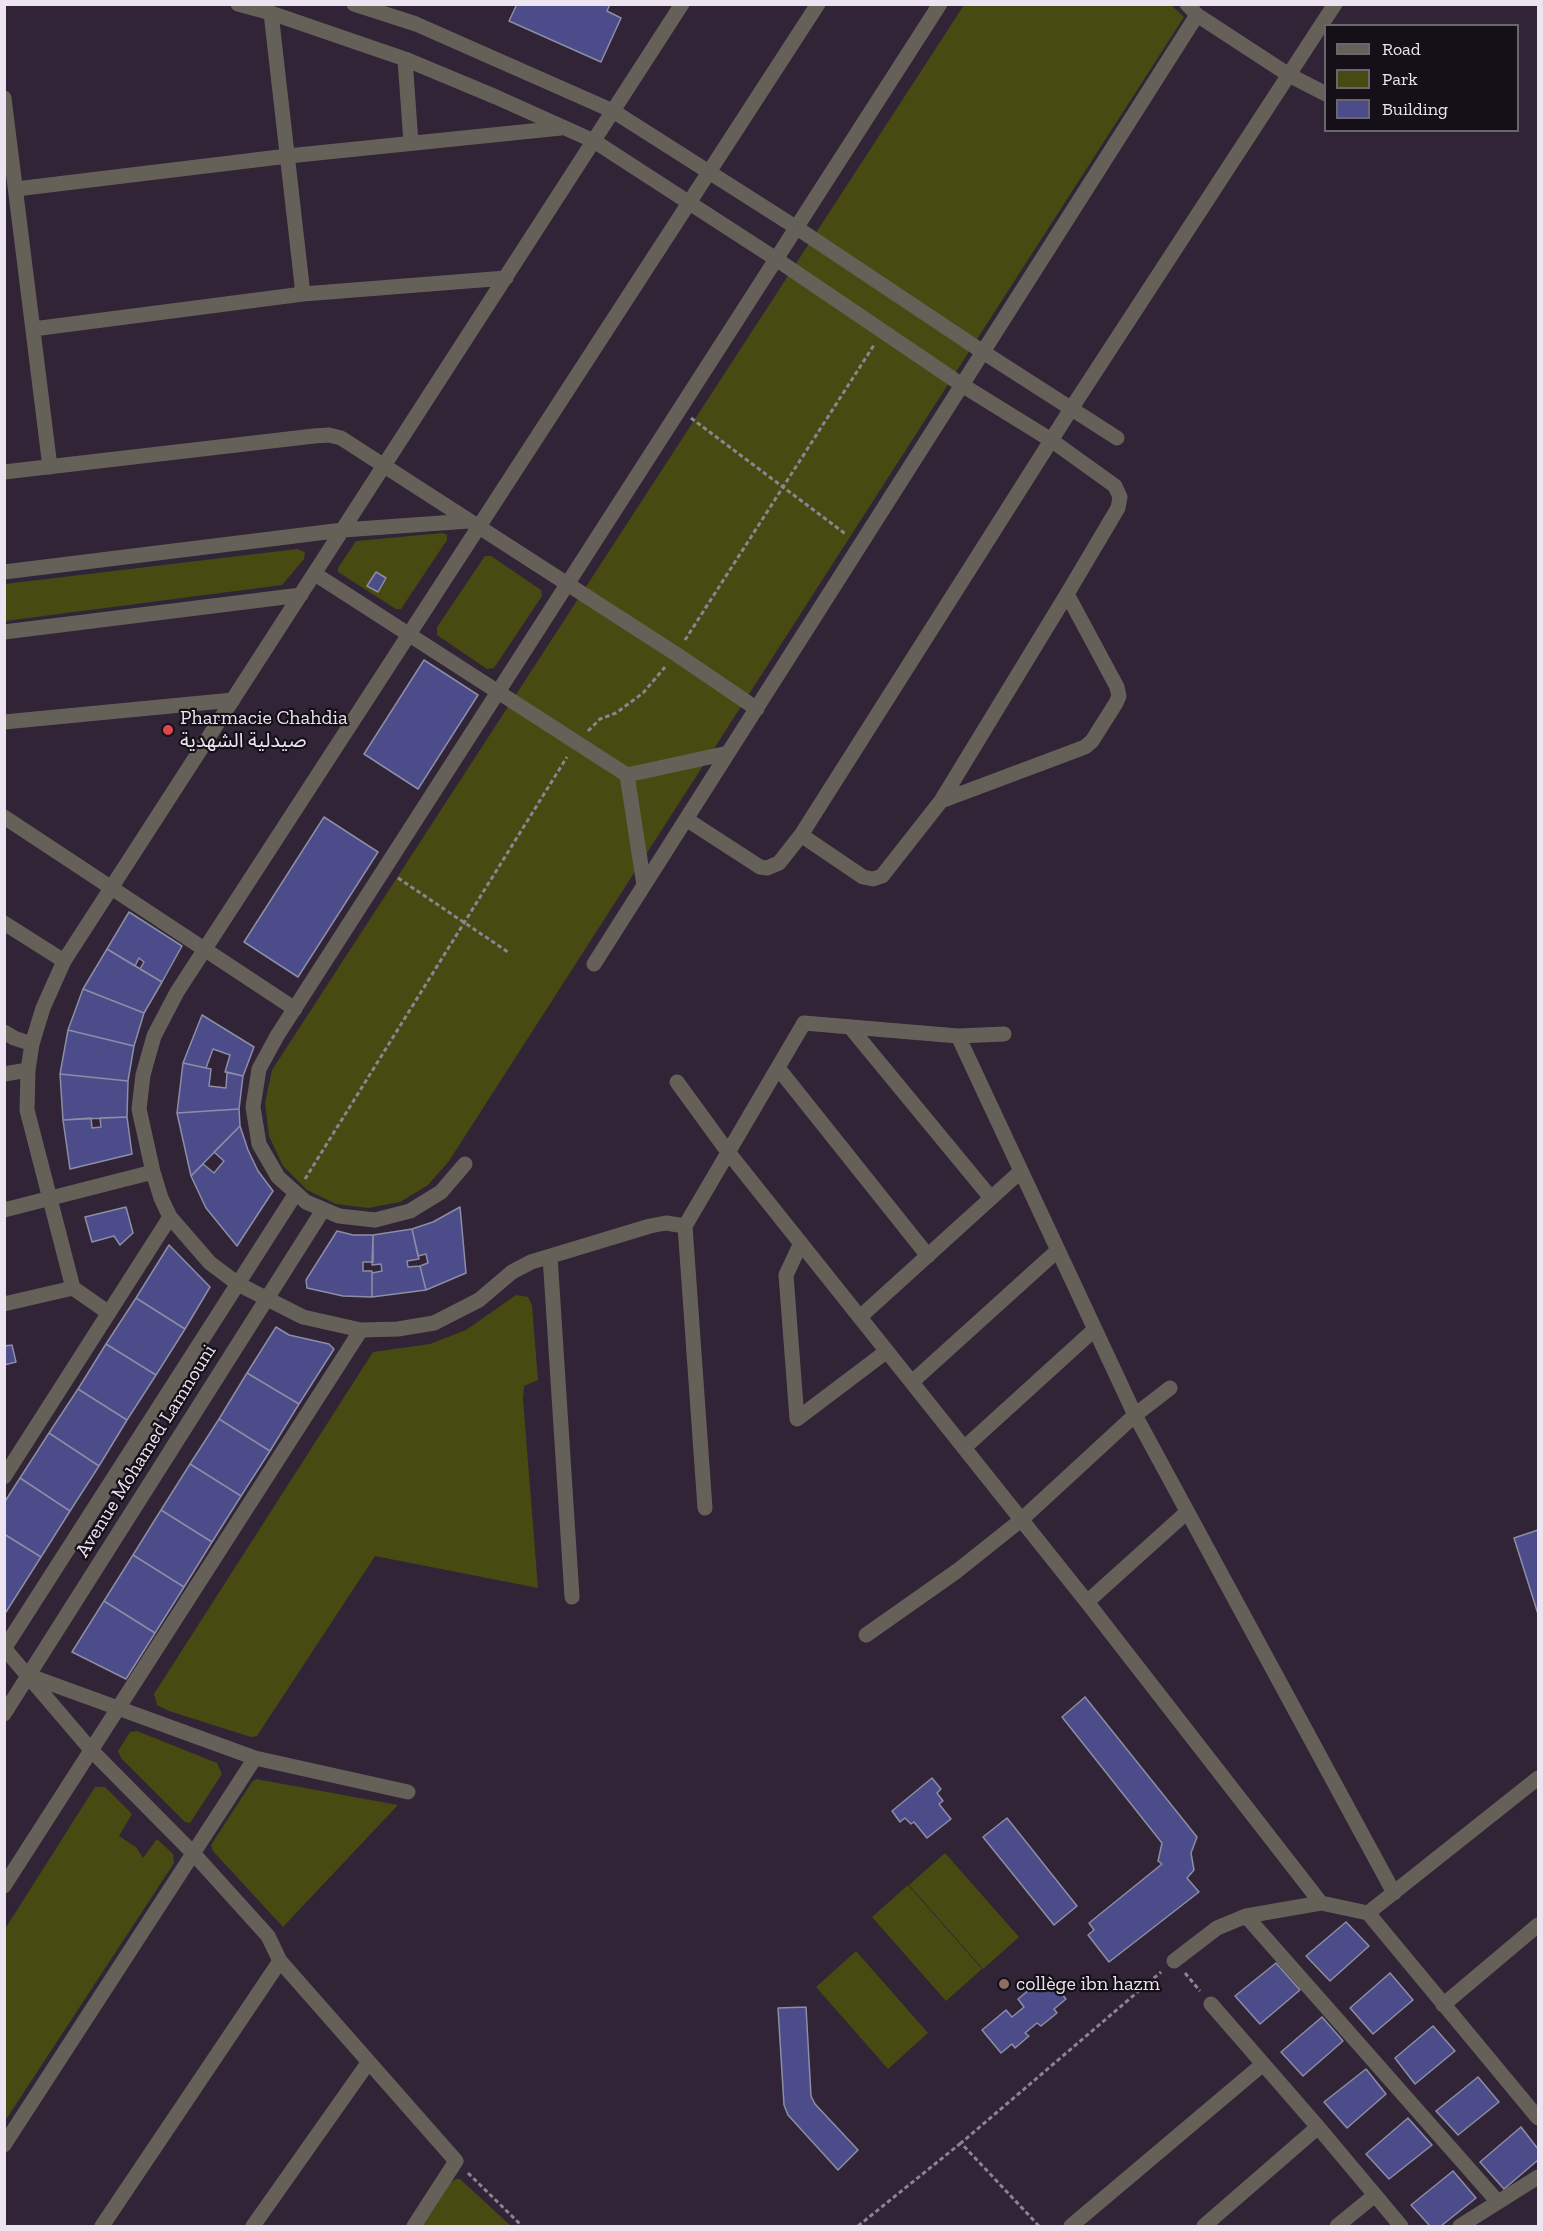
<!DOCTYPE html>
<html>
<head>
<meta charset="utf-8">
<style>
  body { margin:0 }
  #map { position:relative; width:1543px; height:2231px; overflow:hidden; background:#302436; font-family:"Zilla Slab",serif }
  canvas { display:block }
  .frame { position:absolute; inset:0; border:6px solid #ece4f0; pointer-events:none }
  .legend { position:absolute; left:1324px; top:24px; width:195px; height:108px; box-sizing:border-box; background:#151018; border:2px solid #6b656e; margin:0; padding:8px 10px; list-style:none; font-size:18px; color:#ece4f0 }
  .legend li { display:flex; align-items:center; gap:12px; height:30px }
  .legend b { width:30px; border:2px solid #6b656e }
</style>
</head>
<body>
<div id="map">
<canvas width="1543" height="2231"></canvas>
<div class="frame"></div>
<ul class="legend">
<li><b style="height:8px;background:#666158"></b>Road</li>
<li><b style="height:16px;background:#474b11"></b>Park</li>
<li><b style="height:16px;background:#4c4c8a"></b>Building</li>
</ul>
</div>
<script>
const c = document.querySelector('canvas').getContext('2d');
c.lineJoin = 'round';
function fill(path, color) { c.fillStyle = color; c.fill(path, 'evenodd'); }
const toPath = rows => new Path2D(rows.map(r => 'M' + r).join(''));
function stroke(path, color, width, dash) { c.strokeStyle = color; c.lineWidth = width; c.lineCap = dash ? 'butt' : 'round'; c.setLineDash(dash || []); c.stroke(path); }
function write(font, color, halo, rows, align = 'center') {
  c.font = font + ' "Zilla Slab","Noto Sans Arabic",serif'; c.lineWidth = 4.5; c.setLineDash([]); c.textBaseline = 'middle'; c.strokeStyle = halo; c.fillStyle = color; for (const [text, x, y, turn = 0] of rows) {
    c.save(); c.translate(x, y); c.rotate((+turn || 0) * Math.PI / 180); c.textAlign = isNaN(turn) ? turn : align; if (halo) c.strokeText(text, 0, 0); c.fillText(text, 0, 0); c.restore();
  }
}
const green = toPath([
  [964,5,1171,5,1184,17,449,1161,428,1185,400,1202,368,1208,336,1204,307,1190,283,1166,269,1136,265,1103,272,1070],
  [443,533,447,535,447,540,401,609,396,609,338,572,338,568,356,541],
  [297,549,305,552,304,559,282,585,5,621,5,584],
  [485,556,491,556,541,590,542,596,494,668,487,669,437,635,437,627],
  [516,1295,528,1297,532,1305,538,1380,524,1386,523,1399,538,1588,375,1556,257,1736,251,1737,169,1711,157,1705,154,1694,373,1352,430,1344,466,1330],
  [137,1731,217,1763,222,1774,190,1823,185,1822,121,1758,118,1751,130,1732],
  [256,1779,398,1805,283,1927,213,1851,211,1845,252,1782],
  [95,1787,105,1787,132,1814,119,1836,136,1847,143,1858,157,1839,173,1854,174,1863,5,2121,5,1929],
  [945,1853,1019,1937,983,1969,909,1885],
  [908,1885,982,1969,946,2001,872,1917],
  [856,1951,928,2033,888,2069,816,1987],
  [456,2179,460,2179,511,2226,423,2226,451,2182]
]);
const building = toPath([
  [517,4,610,4,607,11,621,18,601,62,509,21,517,4],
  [376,572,386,578,378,592,367,586,376,572],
  [424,660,478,695,418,789,364,754,424,660],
  [324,817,378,852,298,977,244,942,324,817],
  [129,912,182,946,162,982,140,969,144,962,139,958,135,966,107,949,129,912],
  [107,949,162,982,144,1013,83,989,107,949],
  [83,989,144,1013,134,1046,68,1030,83,989],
  [202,1015,254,1047,243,1076,225,1072,230,1055,213,1049,206,1068,183,1063,202,1015],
  [68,1030,134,1046,128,1081,60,1074,68,1030],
  [183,1063,211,1069,209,1086,226,1088,227,1072,243,1076,239,1109,177,1113,183,1063],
  [60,1074,128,1081,127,1117,63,1120,60,1074],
  [239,1109,240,1126,191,1176,177,1113,239,1109],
  [127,1117,132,1154,70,1169,63,1120,91,1118,92,1128,101,1127,100,1118,127,1117],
  [240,1126,248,1150,258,1171,273,1191,237,1246,206,1208,191,1176,203,1164,214,1173,224,1161,214,1152,240,1126],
  [126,1207,133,1233,120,1245,114,1236,92,1242,85,1217,126,1207],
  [460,1207,466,1273,426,1290,420,1266,428,1263,426,1254,418,1256,412,1229,433,1222,460,1207],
  [412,1229,419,1259,407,1261,408,1267,420,1266,426,1290,372,1297,372,1273,382,1271,381,1264,372,1265,373,1235,412,1229],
  [337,1231,353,1235,373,1235,373,1262,363,1262,363,1271,372,1271,372,1297,343,1296,307,1288,306,1280,337,1231],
  [169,1245,210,1287,185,1329,136,1298,169,1245],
  [136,1298,185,1329,156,1375,106,1344,136,1298],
  [276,1327,289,1335,329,1344,334,1349,299,1404,247,1373,276,1327],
  [106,1344,156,1375,127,1420,78,1389,106,1344],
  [12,1345,16,1362,4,1365,4,1346,12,1345],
  [247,1373,299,1404,270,1451,219,1419,247,1373],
  [78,1389,127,1420,99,1466,49,1433,78,1389],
  [219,1419,270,1451,241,1496,190,1464,219,1419],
  [49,1433,99,1466,70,1511,20,1478,49,1433],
  [190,1464,241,1496,212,1542,161,1510,190,1464],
  [20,1478,70,1511,41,1557,4,1534,4,1503,20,1478],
  [161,1510,212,1542,184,1587,133,1555,161,1510],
  [1538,1530,1538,1614,1514,1538,1538,1530],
  [4,1534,41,1557,6,1612,4,1610,4,1534],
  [133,1555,184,1587,155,1633,104,1601,133,1555],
  [104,1601,155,1633,126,1679,72,1652,104,1601],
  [1085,1697,1197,1837,1191,1853,1194,1870,1187,1878,1199,1892,1109,1962,1088,1935,1094,1930,1089,1923,1162,1864,1158,1861,1162,1843,1062,1717,1085,1697],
  [932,1778,941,1789,937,1793,943,1801,939,1804,951,1819,927,1838,914,1822,911,1824,905,1818,900,1822,892,1811,932,1778],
  [1007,1818,1077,1906,1054,1925,983,1837,1007,1818],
  [1346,1922,1369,1946,1330,1981,1306,1956,1346,1922],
  [1276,1963,1300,1990,1260,2024,1235,1996,1276,1963],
  [1390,1973,1413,2000,1373,2034,1350,2008,1390,1973],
  [1042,1979,1047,1985,1051,1981,1066,1999,1054,2009,1057,2013,1041,2026,1037,2023,1025,2033,1029,2036,1015,2048,1012,2044,1001,2053,982,2030,1006,2010,1012,2017,1024,2007,1018,1999,1042,1979],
  [806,2007,811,2096,815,2104,858,2150,838,2170,788,2115,784,2105,778,2008,806,2007],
  [1322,2017,1343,2041,1303,2076,1281,2052,1322,2017],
  [1433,2026,1455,2051,1415,2084,1395,2058,1433,2026],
  [1366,2069,1386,2094,1347,2128,1324,2102,1366,2069],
  [1478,2077,1499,2102,1458,2135,1436,2111,1478,2077],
  [1408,2118,1432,2145,1389,2179,1366,2154,1408,2118],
  [1521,2127,1538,2149,1538,2160,1504,2189,1480,2162,1521,2127],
  [1453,2171,1476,2198,1441,2226,1430,2226,1411,2205,1453,2171]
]);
const path = toPath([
  [691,418,847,535],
  [685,640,874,345],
  [588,731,600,719,616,713,643,693,665,667],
  [398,878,508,952],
  [305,1179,567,757],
  [1185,1973,1200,1991],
  [468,2173,522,2226],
  [858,2226,961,2143],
  [1039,2226,961,2143,1161,1972]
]);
const minor = toPath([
  [238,4,271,13,405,59,496,97,594,141,776,259,962,385,1051,440,1115,486,1120,497,1118,508,1067,594,941,801,882,876,873,879,863,877,801,835],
  [354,4,416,24,613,111,797,228,983,352,1117,438],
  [1187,4,1197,15,1289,75,1326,94],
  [271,13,303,294],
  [405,59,411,143],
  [4,98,50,467],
  [16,189,288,156,561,128],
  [33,329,303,294,506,278],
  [4,472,314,436,329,435,341,438,676,654,757,709],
  [4,572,343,530,469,521],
  [315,574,627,775,728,753],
  [4,632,301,595],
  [4,722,233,700],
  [627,775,644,885],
  [941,801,1085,747,1092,741,1116,703,1119,696,1117,687,1067,594],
  [4,817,295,1009],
  [686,819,760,867,767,868,779,863,801,835,1071,409,1335,4],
  [4,923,64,961],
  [594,964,1197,15],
  [850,1027,991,1198],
  [4,1032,14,1038,32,1044],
  [958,1036,1135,1415,1394,1893],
  [778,1068,928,1256],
  [4,1074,28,1070],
  [677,1082,728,1152,1087,1602,1321,1903],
  [465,1164,441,1192,410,1211,375,1220,339,1216,306,1202,278,1177,259,1144,253,1107,259,1069,277,1036,940,4],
  [4,1210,153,1172],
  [685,1226,666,1223,650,1226,531,1262,512,1272,479,1300,434,1323,398,1329,361,1330,303,1317,238,1284,210,1263,170,1217,161,1198,153,1172,139,1109,143,1075,154,1036,177,992,818,4],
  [801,1243,786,1275,797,1419,887,1351],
  [550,1256,572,1597],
  [4,1304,73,1288],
  [109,1313,73,1288,27,1110,28,1070,32,1044,43,1008,64,961,682,4],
  [860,1317,1021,1171],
  [912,1382,1058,1250],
  [964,1448,1095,1329],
  [4,1477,170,1217],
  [705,1508,685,1226,804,1023,958,1036,1004,1034],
  [1087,1602,1187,1512],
  [866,1635,957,1571,1021,1520,1135,1415,1170,1388],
  [4,1648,92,1751,193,1853,268,1936,280,1961,456,2161,414,2226],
  [4,1649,296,1193],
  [30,1676,255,1758,408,1792],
  [4,1714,323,1210],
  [4,1886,361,1330],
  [1368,1913,1538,1778],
  [1246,1916,1498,2202],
  [1174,1961,1217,1928,1246,1916,1321,1903,1368,1913,1538,2118],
  [1211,2004,1318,2127,1401,2226],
  [1443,2005,1538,1925],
  [4,2145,255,1758],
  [102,2226,280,1961],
  [253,2226,368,2063],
  [1071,2226,1263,2064],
  [1204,2226,1318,2127],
  [1337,2226,1375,2195],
  [1460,2226,1538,2177]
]);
const markers = [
  [168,730,6,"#e0444e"],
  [1004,1984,6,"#8d6e63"]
];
const poiNames = [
  ["Pharmacie Chahdia",180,718],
  ["صيدلية الشهدية",180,741],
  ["collège ibn hazm",1016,1984]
];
const streetNames = [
  ["Avenue Mohamed Lamnouni",146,1451,-58]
];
fill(green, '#474b11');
fill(building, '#4c4c8a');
stroke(building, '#8c8ea5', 1.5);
stroke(path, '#8e8393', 3, [4.5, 3]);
stroke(minor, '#666158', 15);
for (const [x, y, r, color] of markers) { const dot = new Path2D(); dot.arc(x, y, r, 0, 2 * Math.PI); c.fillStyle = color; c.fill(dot); stroke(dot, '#151018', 2); }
write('20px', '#ece4f0', '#151018', poiNames, 'left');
write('20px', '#ece4f0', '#151018', streetNames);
</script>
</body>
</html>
